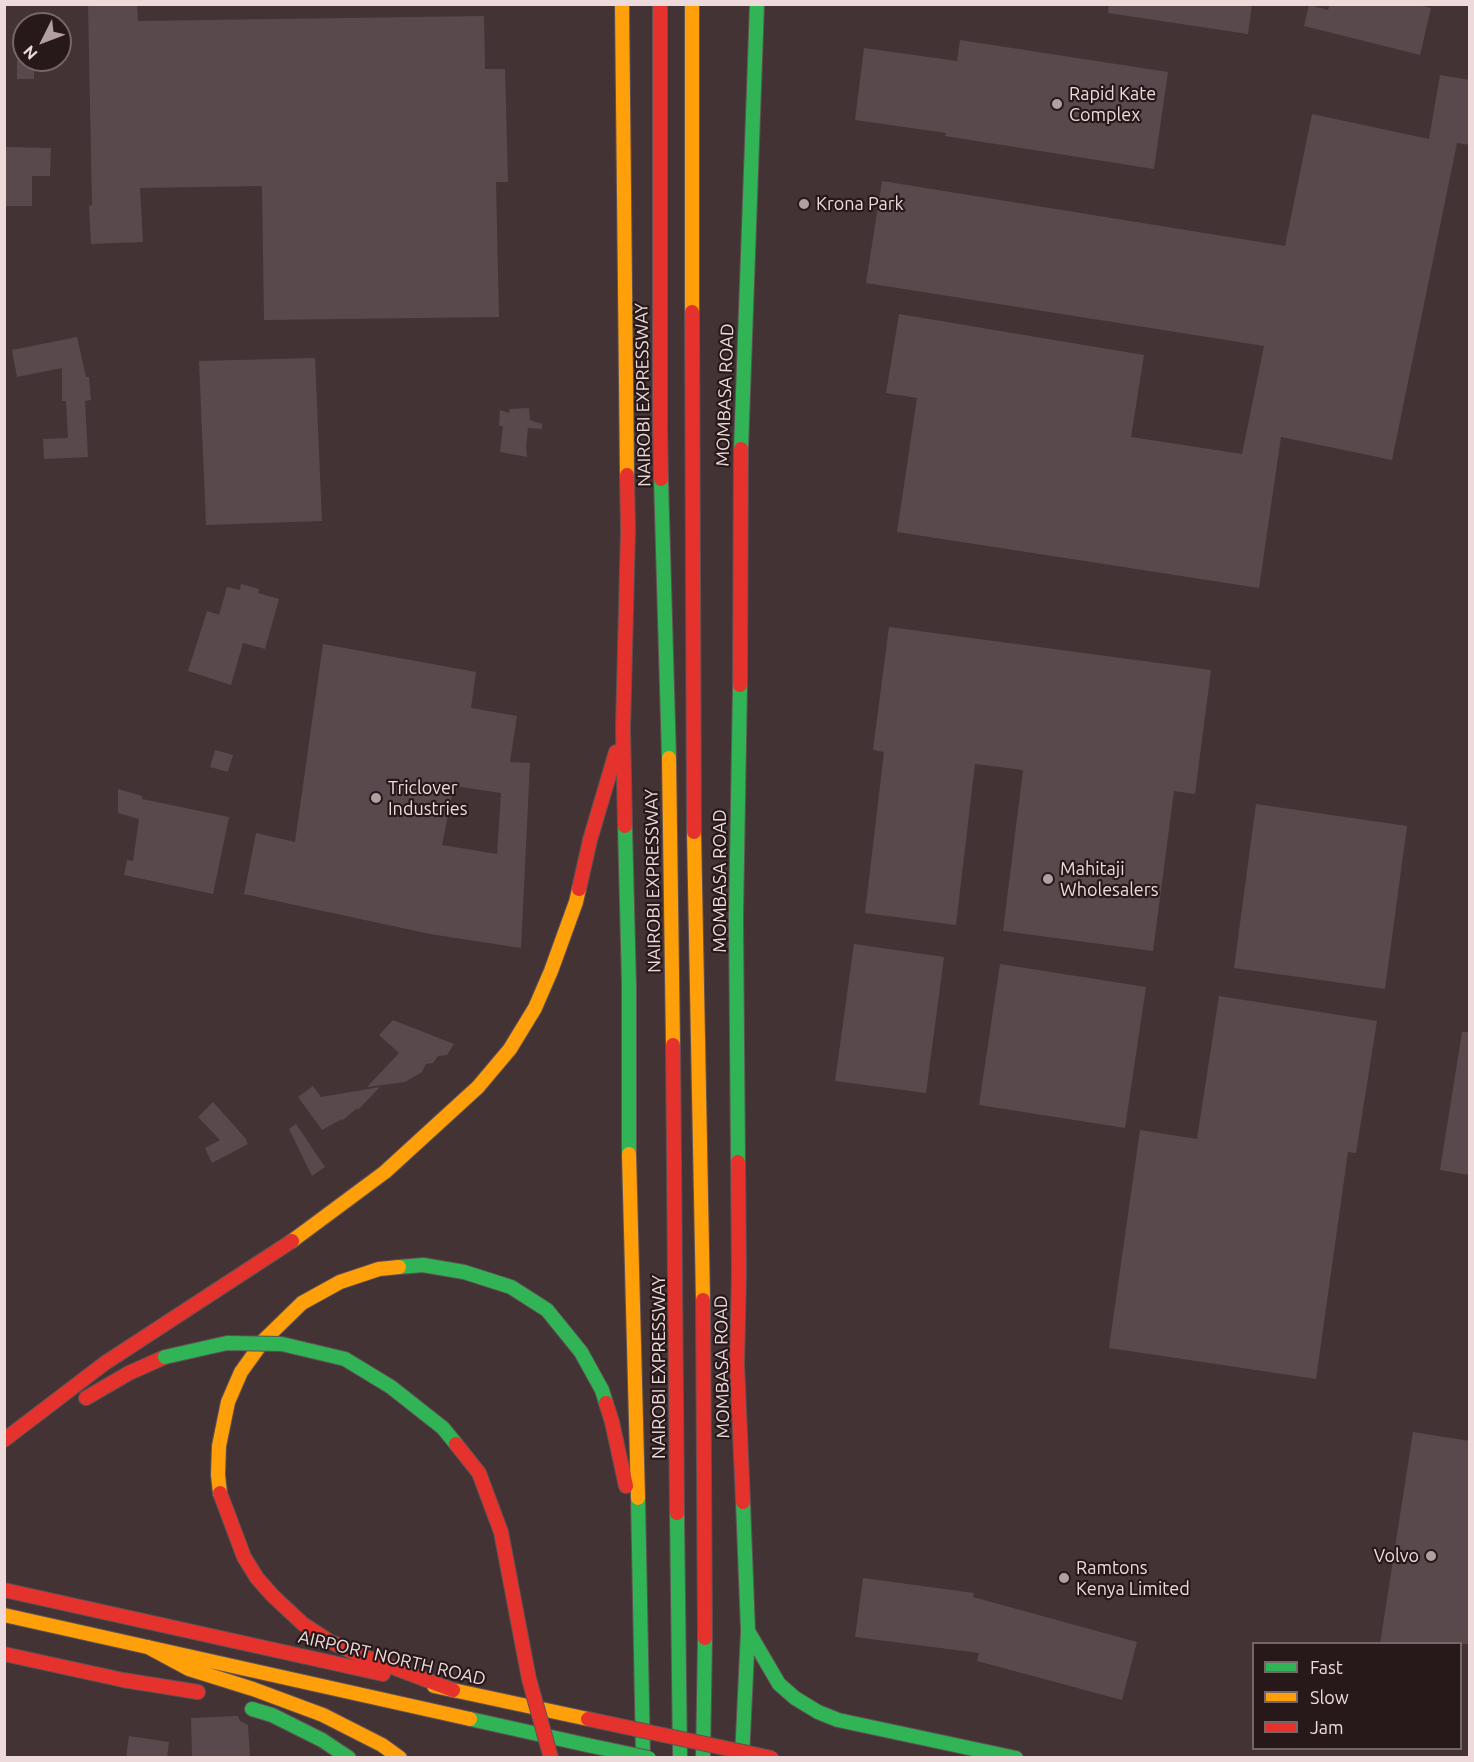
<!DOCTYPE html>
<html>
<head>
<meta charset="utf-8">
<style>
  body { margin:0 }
  #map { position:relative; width:1474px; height:1762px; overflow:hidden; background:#433335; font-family:Ubuntu,sans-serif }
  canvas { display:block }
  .frame { position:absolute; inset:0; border:6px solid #eedadb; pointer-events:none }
  .legend { position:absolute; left:1252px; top:1642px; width:210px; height:108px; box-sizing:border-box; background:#27191a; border:2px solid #776667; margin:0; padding:8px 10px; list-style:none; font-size:18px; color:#eedadb }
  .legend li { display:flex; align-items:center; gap:12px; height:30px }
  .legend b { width:30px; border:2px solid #776667 }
  .north { position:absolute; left:12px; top:12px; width:60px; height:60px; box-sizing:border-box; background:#27191a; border:2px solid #776667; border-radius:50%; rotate:228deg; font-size:16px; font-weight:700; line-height:24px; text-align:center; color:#eedadb }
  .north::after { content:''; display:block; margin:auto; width:21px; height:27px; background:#b2a0a1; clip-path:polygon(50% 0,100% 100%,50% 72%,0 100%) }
</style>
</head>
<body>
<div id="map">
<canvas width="1474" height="1762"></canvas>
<div class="frame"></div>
<ul class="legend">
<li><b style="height:8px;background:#30b455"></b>Fast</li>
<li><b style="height:8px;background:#ff9f0a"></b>Slow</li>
<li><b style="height:8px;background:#e5322d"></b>Jam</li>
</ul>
<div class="north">N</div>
</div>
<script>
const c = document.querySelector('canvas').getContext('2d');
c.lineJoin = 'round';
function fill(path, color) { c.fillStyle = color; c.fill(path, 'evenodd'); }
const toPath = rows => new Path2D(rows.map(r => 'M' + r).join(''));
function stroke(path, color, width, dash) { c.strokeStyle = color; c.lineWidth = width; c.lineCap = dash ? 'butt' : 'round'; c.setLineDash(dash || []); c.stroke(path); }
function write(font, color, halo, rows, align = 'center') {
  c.font = font + ' Ubuntu,sans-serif'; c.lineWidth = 4.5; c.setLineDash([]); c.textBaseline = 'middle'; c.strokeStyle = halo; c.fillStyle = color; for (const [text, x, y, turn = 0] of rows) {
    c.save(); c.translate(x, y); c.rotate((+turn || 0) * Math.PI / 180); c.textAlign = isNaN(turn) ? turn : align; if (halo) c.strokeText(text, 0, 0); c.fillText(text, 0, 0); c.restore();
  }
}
const building = toPath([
  [88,4,137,4,138,21,484,16,485,69,505,69,508,182,496,182,499,317,264,320,262,186,140,188,143,242,91,244,89,206,92,205],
  [1109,4,1252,4,1248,34,1108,13],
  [1330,4,1416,4,1431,8,1420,55,1304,26,1309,5,1328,10],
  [960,40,1168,72,1154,169,945,136,946,133,855,120,864,48,957,61],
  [17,60,34,60,34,79,17,79],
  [1440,75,1470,80,1470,145,1457,143,1392,460,1281,437,1259,588,897,532,917,398,886,393,899,314,1144,355,1131,437,1242,454,1264,346,866,283,882,181,1285,246,1312,114,1429,139],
  [4,147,51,148,50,176,32,176,32,206,4,206],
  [77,337,86,377,89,377,91,400,85,401,88,457,44,459,43,439,68,438,66,401,62,401,62,368,17,377,12,350],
  [315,358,322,521,206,525,199,361],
  [529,408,530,420,542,424,542,429,528,428,526,447,527,457,500,452,503,426,499,426,500,410,509,413,510,409],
  [241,584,259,589,258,593,279,599,265,649,243,643,231,685,188,671,207,611,219,615,227,587,240,590],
  [889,627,1211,670,1195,794,1174,791,1153,951,1003,931,1023,770,975,764,956,925,865,913,884,752,873,750],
  [323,644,476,672,471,708,517,716,510,762,530,763,521,948,430,934,244,894,256,833,295,842],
  [454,786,501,793,497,854,442,845],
  [215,750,233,755,228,772,210,767],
  [118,789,142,796,142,799,229,817,213,894,124,875,127,860,133,861,139,819,118,813],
  [1256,804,1407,826,1385,989,1234,968],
  [854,944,944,957,926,1093,835,1081],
  [1000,964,1146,987,1125,1128,979,1105],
  [1219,996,1377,1021,1356,1153,1348,1152,1316,1379,1109,1348,1140,1130,1197,1139],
  [393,1020,454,1044,447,1055,438,1056,433,1063,426,1064,422,1072,405,1082,367,1087,399,1053,379,1035],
  [1462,1032,1470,1032,1470,1175,1440,1170],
  [313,1086,321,1097,380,1087,358,1110,357,1108,343,1120,342,1119,322,1130,298,1097],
  [213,1102,247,1140,246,1141,248,1144,212,1163,205,1148,220,1140,198,1117],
  [296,1124,325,1167,312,1176,289,1129],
  [1413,1432,1470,1441,1470,1644,1380,1644],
  [863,1578,974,1593,973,1597,1137,1642,1122,1700,977,1661,979,1653,855,1637],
  [238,1716,240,1721,248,1725,250,1758,192,1758,191,1718],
  [129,1736,169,1742,167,1758,126,1758]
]);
const fast = toPath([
  [741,449,757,4],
  [661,479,669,758],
  [625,826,629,985,629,1154],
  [738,1162,736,917,740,685],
  [399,1267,423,1265,464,1272,511,1287,547,1310,581,1352,602,1390,606,1403],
  [638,1498,643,1755],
  [677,1513,680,1758],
  [748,1631,779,1684,795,1698,818,1712,838,1720,1016,1758],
  [252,1709,272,1715,322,1740,349,1758],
  [470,1719,587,1745],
  [703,1758,705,1638],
  [742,1758,748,1631,743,1502]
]);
const slow = toPath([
  [622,4,627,475],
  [692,4,692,312],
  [669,758,673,1045],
  [694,832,703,1300],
  [629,1154,638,1498],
  [292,1241,385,1172,478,1087,510,1049,535,1008,551,971,576,902,579,889],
  [220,1493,218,1475,219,1446,228,1402,241,1372,264,1340,302,1303,340,1282,379,1269,399,1267],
  [4,1615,470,1719],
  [148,1647,189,1669,253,1689,323,1715,382,1745,400,1758],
  [434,1686,588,1719]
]);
const jam = toPath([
  [660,4,660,430,661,479],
  [692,312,694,832],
  [740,685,741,449],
  [625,826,623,728,628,530,627,475],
  [579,889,590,840,616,752],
  [673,1045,677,1513],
  [738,1162,739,1273,737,1364,743,1502],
  [703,1300,705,1638],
  [86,1398,129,1373,165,1357],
  [606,1403,612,1422,626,1486],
  [4,1440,105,1363,292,1241],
  [220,1493,244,1557,257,1578,273,1596,303,1624,329,1641,355,1653,453,1690],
  [4,1590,383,1674],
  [4,1654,123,1680,198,1692]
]);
const fastBridge = toPath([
  [165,1357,227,1343,282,1344,345,1359,391,1387,443,1428,456,1444],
  [587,1745,649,1758]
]);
const jamBridge = toPath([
  [456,1444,479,1473,501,1532,529,1679,551,1758],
  [588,1719,772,1758]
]);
const markers = [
  [1057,104,6,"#b2a0a1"],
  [804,204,6,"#b2a0a1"],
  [376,798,6,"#b2a0a1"],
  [1048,879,6,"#b2a0a1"],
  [1431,1556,6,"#b2a0a1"],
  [1064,1578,6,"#b2a0a1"]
];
const poiNames = [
  ["Rapid Kate",1069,94],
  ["Complex",1069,115],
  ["Krona Park",816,204],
  ["Triclover",388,788],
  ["Industries",388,809],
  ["Mahitaji",1060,869],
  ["Wholesalers",1060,890],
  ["Volvo",1419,1556,"right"],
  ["Ramtons",1076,1568],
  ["Kenya Limited",1076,1589]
];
const streetNames = [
  ["NAIROBI EXPRESSWAY",643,395,-91],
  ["MOMBASA ROAD",725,395,-88],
  ["NAIROBI EXPRESSWAY",653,881,-91],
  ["MOMBASA ROAD",720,881,-90],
  ["NAIROBI EXPRESSWAY",659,1367,-90],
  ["MOMBASA ROAD",722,1367,-91],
  ["AIRPORT NORTH ROAD",392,1658,13]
];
fill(building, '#59494d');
stroke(fast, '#605153', 16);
stroke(slow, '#605153', 16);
stroke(jam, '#605153', 16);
stroke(fast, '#30b455', 14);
stroke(slow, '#ff9f0a', 14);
stroke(jam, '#e5322d', 14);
stroke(fastBridge, '#605153', 16, []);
stroke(jamBridge, '#605153', 16, []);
stroke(fastBridge, '#30b455', 14);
stroke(jamBridge, '#e5322d', 14);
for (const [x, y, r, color] of markers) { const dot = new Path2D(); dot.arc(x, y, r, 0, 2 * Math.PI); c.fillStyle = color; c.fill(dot); stroke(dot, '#27191a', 2); }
write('18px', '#eedadb', '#27191a', poiNames, 'left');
write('18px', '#eedadb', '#27191a', streetNames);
</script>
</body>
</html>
